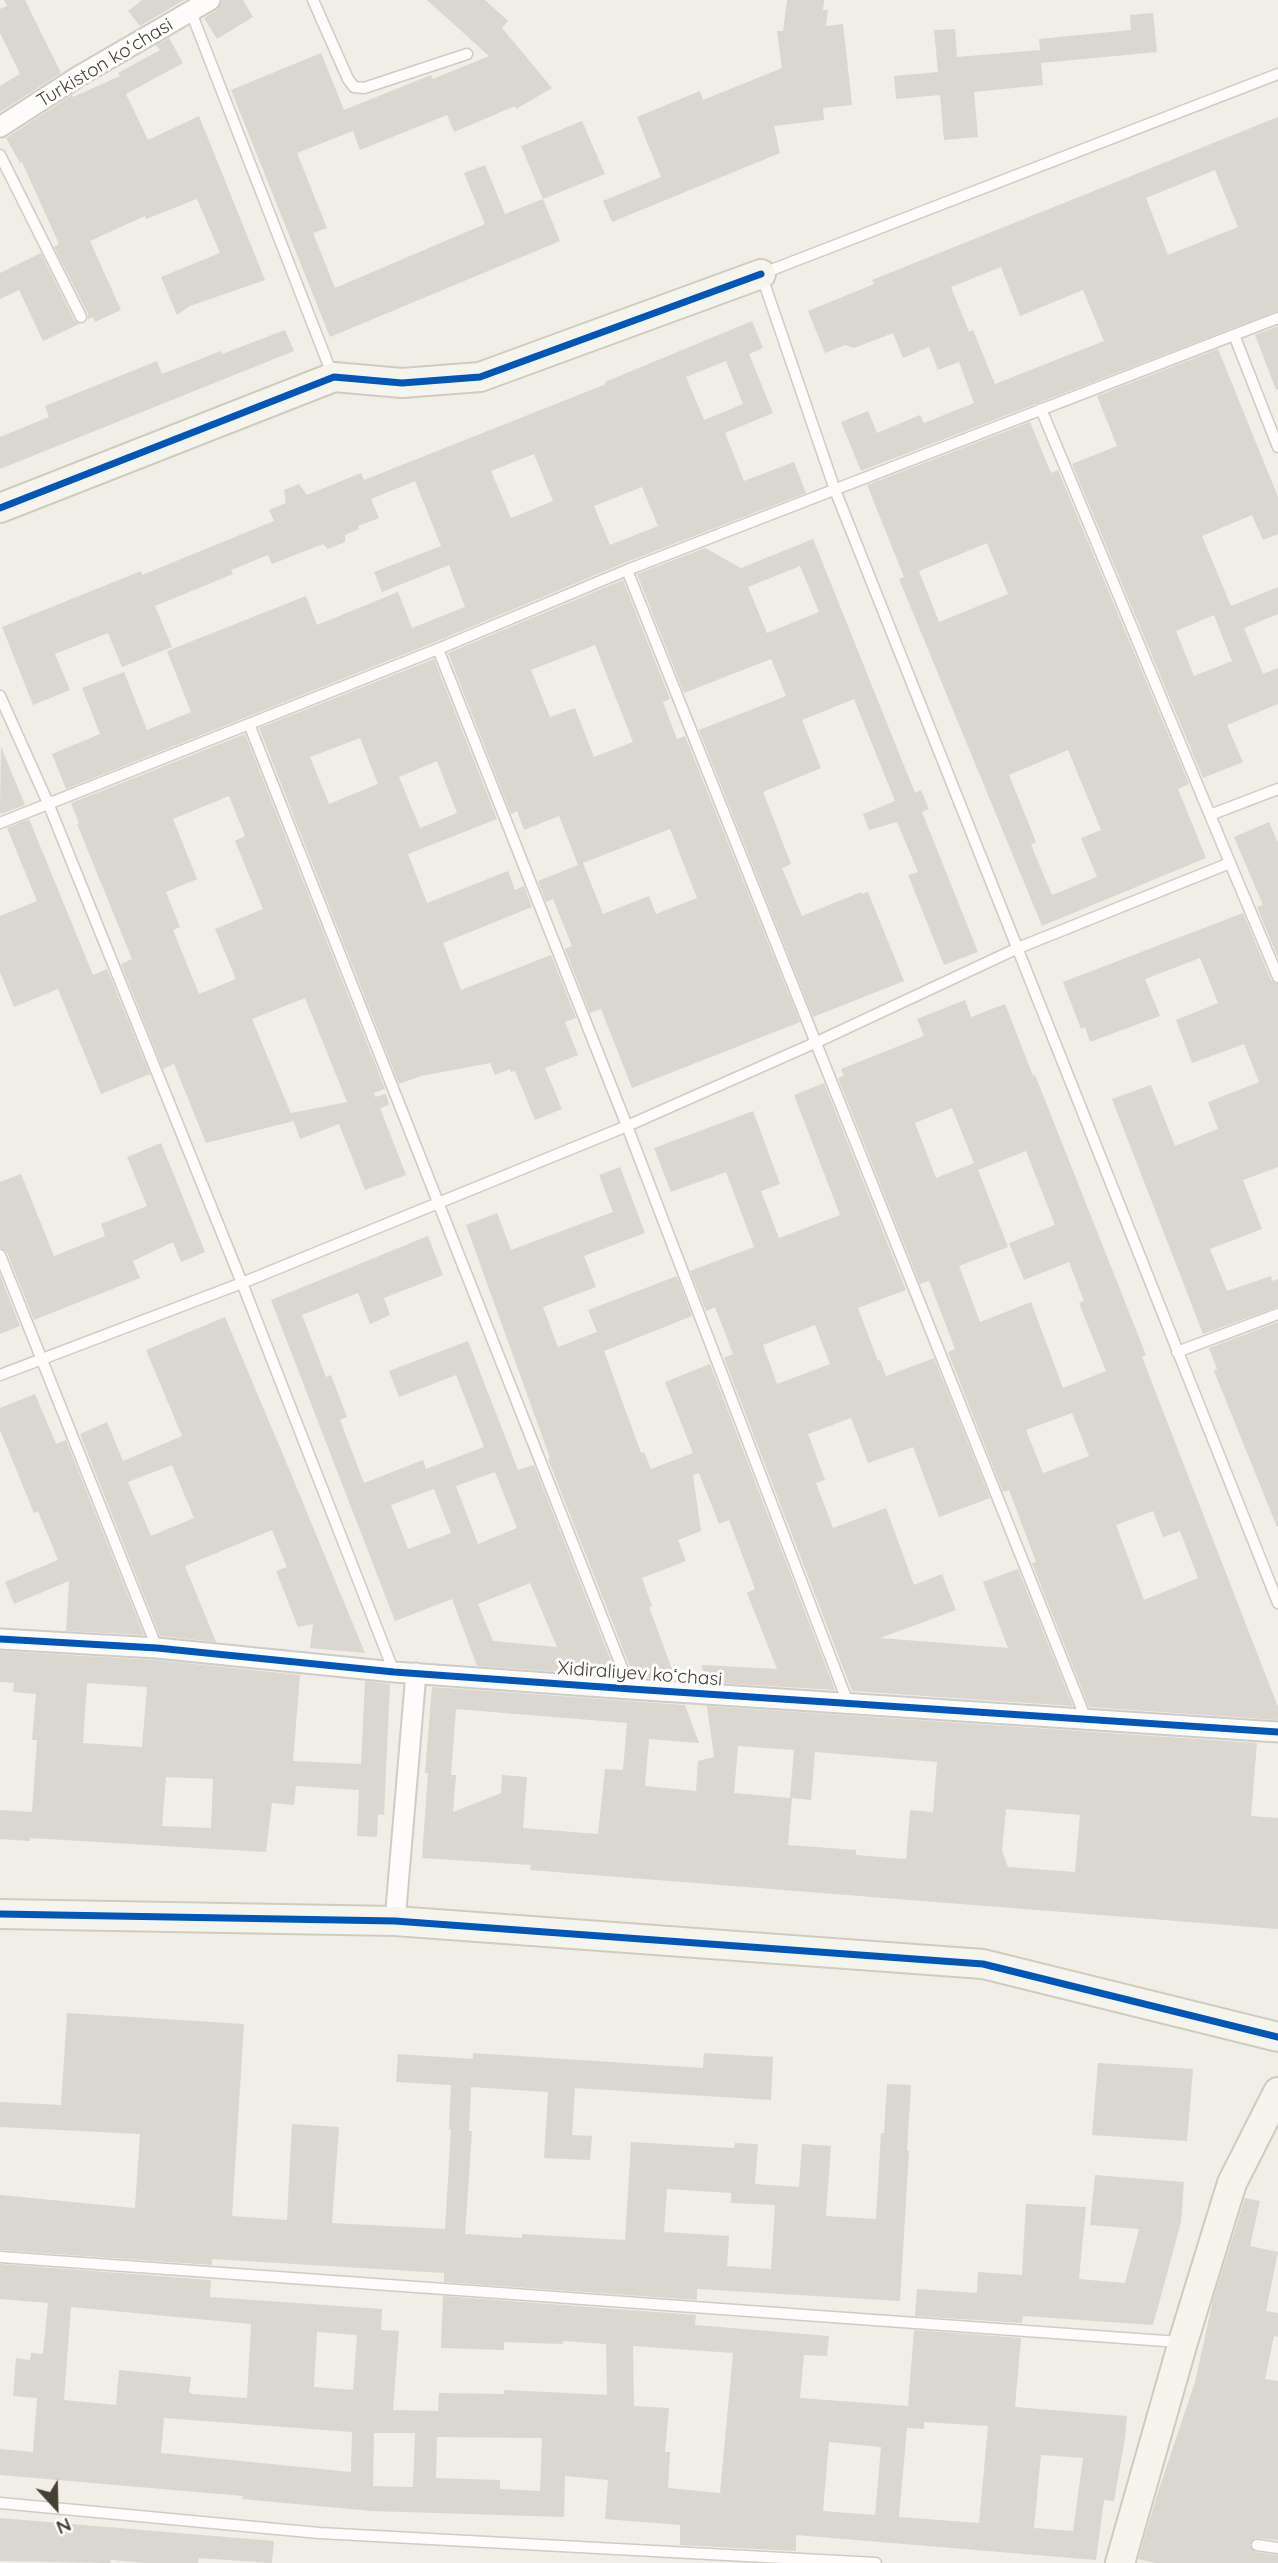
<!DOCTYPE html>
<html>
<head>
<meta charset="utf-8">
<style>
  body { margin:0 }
  #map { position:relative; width:1278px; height:2563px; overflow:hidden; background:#f0eee7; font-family:Quicksand,sans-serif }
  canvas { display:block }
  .north { position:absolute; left:21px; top:2472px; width:70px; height:70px; -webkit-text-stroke:5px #fff; paint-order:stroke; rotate:158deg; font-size:19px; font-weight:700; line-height:28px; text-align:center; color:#464032 }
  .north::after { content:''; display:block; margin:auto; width:24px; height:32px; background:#464032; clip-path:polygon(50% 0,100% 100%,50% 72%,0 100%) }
</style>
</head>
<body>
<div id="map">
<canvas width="1278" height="2563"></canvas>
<div class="north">N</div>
</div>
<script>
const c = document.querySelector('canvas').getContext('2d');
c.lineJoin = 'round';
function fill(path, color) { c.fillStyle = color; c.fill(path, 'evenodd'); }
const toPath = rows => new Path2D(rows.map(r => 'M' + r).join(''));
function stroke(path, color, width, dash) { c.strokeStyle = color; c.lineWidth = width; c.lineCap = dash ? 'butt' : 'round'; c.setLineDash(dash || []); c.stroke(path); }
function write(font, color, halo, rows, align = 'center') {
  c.font = font + ' Quicksand,sans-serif'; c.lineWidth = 6; c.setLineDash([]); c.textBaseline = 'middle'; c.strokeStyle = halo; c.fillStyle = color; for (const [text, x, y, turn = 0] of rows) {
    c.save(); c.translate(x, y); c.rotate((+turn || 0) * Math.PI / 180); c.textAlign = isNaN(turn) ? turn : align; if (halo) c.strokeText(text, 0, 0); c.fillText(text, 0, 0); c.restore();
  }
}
const building = toPath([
  [4,0,25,0,61,73,0,112,0,86,20,74,0,33,0,9,7,6],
  [142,0,184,0,140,26,128,11],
  [222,0,243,0,253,17,217,39,204,18,217,10],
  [427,0,485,0,508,21,502,28,552,88,516,109,515,106,454,132,447,115,360,150,353,131,297,153,327,228,313,233,335,288,485,224,464,173,485,165,505,214,543,199,560,241,330,337,231,90,321,53,344,110,431,75,433,79,489,56],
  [787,0,824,0,823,10,828,10,826,26,843,24,852,105,823,108,824,120,774,126,780,153,612,222,603,201,661,177,637,117,700,91,703,100,782,68,777,31,783,31],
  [1153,13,1157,52,1041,63,1039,39,1131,30,1130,15],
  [955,29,957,57,1040,50,1043,85,974,92,978,137,944,140,940,95,896,99,894,76,938,72,934,30],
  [169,38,183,63,126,94,148,140,199,116,265,280,190,306,177,315,161,277,220,253,197,199,146,219,145,216,90,241,121,310,95,322,93,317,88,319,88,314,54,247,59,244,22,162,20,163,6,138,72,95,73,97,120,76,118,73,160,50,156,45],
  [1278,117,1278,311,861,471,841,422,868,411,877,433,920,415,924,423,974,403,959,362,938,370,929,347,903,358,893,333,854,348,845,345,825,353,808,311,874,284,872,280],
  [1215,170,1238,227,1168,255,1146,198],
  [1001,267,1020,316,1083,290,1104,341,995,384,973,330,969,332,951,287],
  [582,121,605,174,543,199,521,146],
  [41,253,74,320,79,324,43,341,19,290,0,299,0,273],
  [752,321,763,348,749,354,773,413,725,433,744,481,794,462,806,493,624,563,435,642,66,789,52,754,100,734,82,688,124,672,147,730,191,712,167,651,306,596,317,625,398,592,412,628,465,607,449,565,382,592,374,572,441,546,415,481,371,499,379,518,358,526,359,529,345,535,345,542,328,549,323,544,272,564,268,555,231,570,233,574,155,606,172,647,122,667,108,633,55,654,70,690,33,705,2,627,141,571,142,575,274,521,269,510,286,503,284,490,299,484,307,495,361,473,364,480,606,384,605,382],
  [726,361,743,404,704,420,686,377],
  [534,454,553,501,511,518,491,471],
  [642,487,658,526,610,545,594,506],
  [1278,326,1278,389,1276,390,1255,335],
  [285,330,294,351,0,469,0,437,49,417,45,406,157,361,162,374,221,351,222,354],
  [1218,349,1278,497,1278,534,1263,540,1252,515,1202,536,1231,606,1278,587,1278,614,1244,628,1263,674,1278,668,1278,704,1227,725,1243,762,1203,778,1072,464,1117,446,1097,396],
  [1214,615,1232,661,1194,676,1176,631],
  [1030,422,1051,473,1058,470,1189,784,1178,789,1206,858,1042,926,899,579,904,577,867,485],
  [987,543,1008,594,939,622,919,571],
  [1068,750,1101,830,1081,838,1097,877,1052,895,1031,845,1036,842,1009,775],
  [813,539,915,793,921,790,929,809,922,812,978,952,944,965,908,875,918,872,897,822,869,830,863,814,895,801,854,699,802,720,821,768,763,792,791,864,782,868,802,916,861,892,862,894,868,892,904,981,813,1017,699,730,786,696,771,659,684,693,637,574,705,548,741,568],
  [800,566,819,612,767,633,748,587],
  [623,580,670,699,663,702,677,739,685,736,800,1022,632,1088,601,1009,590,1013,565,949,572,946,553,899,546,902,538,881,578,865,559,816,524,830,517,811,511,814,448,653],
  [595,645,633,742,594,757,575,708,550,717,531,670],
  [670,829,697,898,656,914,649,896,603,914,583,863],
  [434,659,497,819,408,854,427,903,508,871,515,890,524,886,532,907,443,943,461,990,551,955,576,1018,565,1022,578,1055,545,1068,562,1109,535,1120,515,1071,511,1072,510,1069,495,1075,490,1063,421,1076,399,1084,259,728],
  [360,738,378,784,329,804,310,757],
  [437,761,457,813,420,828,399,777],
  [245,734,385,1089,374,1093,375,1097,386,1094,389,1105,380,1108,406,1175,365,1190,339,1124,300,1139,291,1113,347,1102,305,998,252,1019,294,1121,206,1143,174,1064,163,1069,121,964,132,959,77,824,79,823,71,803],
  [229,796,245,836,235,841,263,909,215,929,236,979,199,994,173,930,180,927,166,892,197,879,173,819],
  [1,747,25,805,1,814,0,811],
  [29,819,93,975,107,969,150,1074,101,1094,58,989,14,1007,0,972,0,916,37,901,7,828],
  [1269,822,1278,843,1278,958,1257,907,1263,905,1234,837],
  [1243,913,1271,980,1278,984,1278,1167,1243,1180,1262,1229,1210,1249,1227,1291,1271,1276,1272,1281,1278,1279,1278,1307,1203,1334,1112,1099,1151,1085,1175,1146,1218,1129,1208,1102,1259,1082,1244,1044,1192,1063,1176,1020,1218,1003,1200,958,1145,979,1160,1016,1090,1042,1085,1027,1081,1029,1063,982],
  [965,1000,971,1017,1005,1004,1033,1076,1035,1075,1146,1355,1142,1357,1278,1707,1278,1720,1089,1707,1032,1563,1036,1562,1009,1490,1003,1492,948,1352,955,1349,929,1281,920,1284,838,1078,844,1076,841,1069,924,1036,917,1019],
  [952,1108,974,1163,936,1178,915,1123],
  [1026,1151,1055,1225,1009,1243,1024,1280,1069,1262,1084,1301,1079,1303,1106,1371,1063,1388,1031,1302,980,1322,959,1266,1008,1247,978,1170],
  [1072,1413,1089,1456,1043,1473,1026,1430],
  [1153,1511,1163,1537,1180,1531,1198,1578,1144,1600,1116,1525],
  [824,1083,906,1290,858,1308,878,1361,880,1360,886,1376,934,1358,990,1498,939,1517,913,1447,868,1463,851,1418,808,1434,825,1480,816,1483,833,1528,886,1508,914,1585,942,1574,956,1610,880,1638,1008,1648,983,1582,1018,1569,1073,1706,852,1691,724,1358,733,1354,715,1307,706,1311,690,1271,754,1247,726,1172,671,1192,654,1148,753,1111,780,1184,761,1191,779,1238,840,1215,794,1095],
  [815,1325,830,1364,777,1384,763,1345],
  [161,1143,205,1252,181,1262,173,1242,133,1261,140,1278,34,1320,7,1252,0,1248,0,1182,21,1174,54,1256,105,1236,101,1224,147,1206,127,1157],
  [620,1167,645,1233,584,1256,596,1287,543,1307,558,1347,597,1332,588,1310,677,1276,692,1316,604,1351,641,1453,644,1452,651,1469,693,1453,665,1382,710,1364,835,1690,704,1682,702,1665,777,1669,747,1593,755,1589,729,1520,719,1524,699,1473,693,1475,701,1531,678,1540,686,1561,642,1578,652,1606,649,1607,676,1680,634,1677,548,1459,550,1458,466,1225,497,1213,511,1250,613,1212,599,1175],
  [428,1236,443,1275,384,1298,390,1315,370,1324,358,1293,302,1315,326,1377,331,1375,347,1417,340,1420,364,1483,423,1460,426,1469,484,1447,456,1375,399,1397,389,1371,468,1341,518,1470,534,1465,617,1676,477,1666,452,1599,395,1621,271,1300],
  [495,1472,517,1528,478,1544,456,1486],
  [434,1489,451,1533,408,1549,391,1505],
  [530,1583,557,1647,493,1641,478,1604],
  [0,1275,20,1326,0,1334],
  [225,1317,289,1469,365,1653,310,1648,313,1624,298,1627,276,1571,287,1567,272,1530,185,1566,216,1642,160,1636,80,1434,107,1422,123,1461,182,1436,146,1350],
  [172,1465,194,1518,151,1536,128,1482],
  [1278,1322,1278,1527,1277,1527,1214,1371,1217,1369,1209,1348],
  [35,1394,56,1444,66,1440,144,1635,66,1631,69,1581,14,1604,5,1582,58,1560,38,1511,34,1513,0,1430,0,1408],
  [0,1651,156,1660,300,1675,293,1761,361,1764,365,1681,390,1684,384,1815,378,1814,377,1837,357,1836,359,1790,296,1786,294,1805,272,1803,266,1852,30,1838,30,1841,0,1839,0,1810,32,1812,37,1740,32,1740,36,1694,13,1692,14,1683,0,1682],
  [87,1683,147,1687,142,1747,83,1743],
  [166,1777,213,1779,211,1828,162,1826],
  [432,1687,685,1705,699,1743,649,1739,645,1786,696,1791,698,1761,714,1757,707,1706,1257,1743,1251,1816,1278,1818,1278,1929,530,1870,531,1865,422,1858,428,1773,425,1773],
  [456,1709,627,1723,623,1770,605,1769,598,1834,523,1828,527,1777,502,1775,501,1793,453,1812,456,1775,451,1775],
  [738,1746,794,1750,790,1798,734,1793],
  [815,1752,937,1762,933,1812,910,1810,906,1859,856,1855,856,1850,788,1845,792,1798,811,1800],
  [1006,1809,1080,1815,1075,1872,1008,1867,1002,1851],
  [67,2013,244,2024,232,2216,287,2220,292,2124,339,2127,332,2223,445,2229,451,2130,449,2129,451,2085,396,2082,398,2054,473,2059,473,2053,703,2068,704,2053,773,2057,771,2100,575,2088,572,2135,592,2136,590,2160,544,2158,548,2092,471,2087,469,2131,472,2131,465,2234,522,2238,522,2234,625,2240,631,2142,734,2148,735,2143,758,2144,755,2184,799,2187,802,2144,831,2146,826,2216,876,2219,881,2133,884,2133,887,2084,911,2085,907,2150,909,2151,900,2301,697,2289,697,2300,444,2282,444,2273,212,2259,212,2265,0,2250,0,2195,135,2208,140,2134,0,2127,0,2102,61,2105],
  [667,2189,731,2193,731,2203,775,2205,771,2269,727,2266,729,2236,664,2232],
  [1098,2063,1193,2069,1187,2141,1092,2135],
  [1095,2175,1184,2182,1181,2222,1153,2325,1023,2316,1022,2323,915,2316,917,2289,977,2293,978,2272,1022,2275,1026,2204,1086,2207,1079,2279,1125,2283,1139,2229,1090,2225],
  [1245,2198,1260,2201,1250,2246,1278,2252,1266,2311,1278,2313,1278,2337,1274,2336,1265,2379,1278,2381,1278,2540,1255,2538,1250,2545,1255,2552,1278,2555,1278,2563,1156,2563,1138,2559,1158,2492,1195,2382,1213,2300],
  [0,2264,211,2280,210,2297,382,2309,381,2330,399,2331,393,2410,438,2411,439,2393,504,2394,504,2390,607,2395,606,2344,563,2341,563,2344,504,2342,504,2350,441,2348,443,2296,696,2315,695,2325,829,2336,827,2356,804,2355,800,2398,908,2406,914,2330,1021,2338,1015,2407,1127,2416,1125,2438,1114,2501,1104,2500,1096,2560,796,2535,796,2551,680,2545,680,2525,605,2519,608,2480,565,2476,564,2517,372,2511,242,2499,243,2496,0,2475,0,2449,33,2452,37,2398,13,2396,16,2358,30,2360,31,2353,43,2354,48,2303,0,2299],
  [71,2307,251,2324,247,2398,192,2394,189,2392,191,2377,119,2370,116,2405,64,2400],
  [317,2332,357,2335,353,2390,314,2387],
  [633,2346,733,2353,720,2493,668,2488,670,2452,665,2452,669,2408,634,2406],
  [164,2418,352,2432,351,2472,161,2453],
  [924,2422,988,2426,979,2523,899,2517,907,2428,924,2429],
  [374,2433,415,2433,413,2487,373,2486],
  [437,2437,542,2438,540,2491,500,2489,500,2480,436,2478],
  [829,2442,881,2447,875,2515,823,2511],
  [1041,2455,1083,2458,1073,2531,1034,2528],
  [0,2518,274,2541,272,2563,199,2558,198,2563,145,2563,111,2560,110,2563,0,2561]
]);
const lane = toPath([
  [313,0,348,79,354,87,364,88,467,54],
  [191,12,332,374],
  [1278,74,761,274,835,490,1278,1603],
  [0,155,81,317],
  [1234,335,1278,447],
  [1041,409,1210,815],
  [627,570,1086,1719],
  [438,649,627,1126,848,1703],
  [0,696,48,803,242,1283,394,1672],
  [249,724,630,1688],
  [0,823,438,649,627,570,1278,318],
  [1230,863,1278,977],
  [0,1255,157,1648],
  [1177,1352,1278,1314],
  [0,1375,242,1283,627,1126,817,1042,1018,948,1230,863,1210,815,1278,789],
  [0,2257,1179,2342],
  [0,2503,319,2533,876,2563],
  [1257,2545,1278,2548]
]);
const street = toPath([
  [0,127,79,76,210,0],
  [0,1639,157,1648,394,1672,631,1689,1278,1732],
  [395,1921,416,1673]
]);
const secondary = toPath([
  [0,508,334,377,402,383,480,377,761,274],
  [0,1914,395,1921,983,1964,1278,2037],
  [1120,2563,1183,2342,1232,2183,1278,2092]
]);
const cycleway = toPath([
  [0,508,334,377,402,383,480,377,761,274],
  [0,1639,157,1648,394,1672,631,1689,1278,1732],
  [0,1914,395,1921,983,1964,1278,2037]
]);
const streetNames = [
  ["Turkiston koʻchasi",105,63,-31],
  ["Xidiraliyev koʻchasi",640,1674,4]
];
fill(building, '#d9d7cf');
stroke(lane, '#ceccc4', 13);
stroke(street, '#ceccc4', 23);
stroke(secondary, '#d0ccbd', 32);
stroke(lane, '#fdfcfb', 10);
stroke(street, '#fdfcfb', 19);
stroke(secondary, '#f6f5ed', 28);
stroke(cycleway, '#0057b8', 7);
write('19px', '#464032', '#fff', streetNames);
</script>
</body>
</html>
